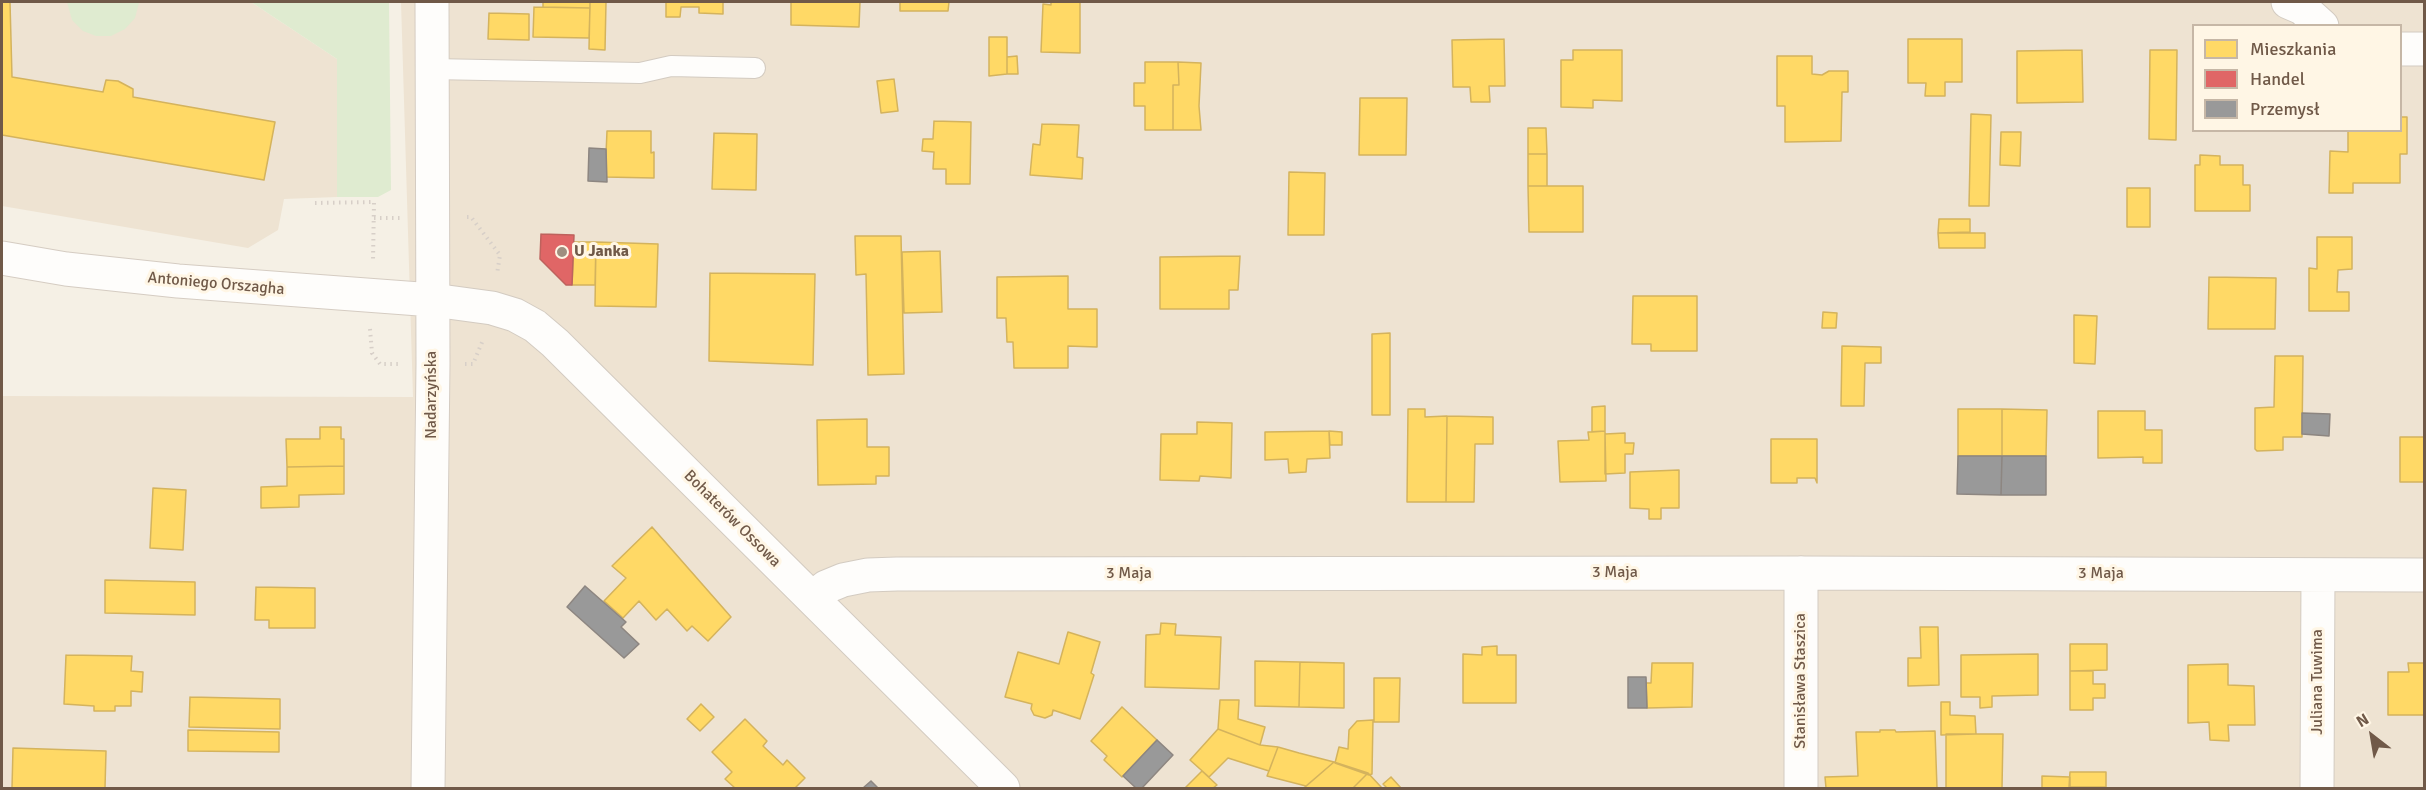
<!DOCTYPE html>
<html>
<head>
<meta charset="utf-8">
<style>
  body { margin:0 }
  #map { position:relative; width:2426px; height:790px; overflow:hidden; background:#f5f0e5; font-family:Signika,sans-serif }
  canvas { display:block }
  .frame { position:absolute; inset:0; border:3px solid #705948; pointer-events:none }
  .legend { position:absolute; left:2192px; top:24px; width:210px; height:108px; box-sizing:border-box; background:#fff6e5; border:2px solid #c6b7a6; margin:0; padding:8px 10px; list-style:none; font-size:18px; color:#705948 }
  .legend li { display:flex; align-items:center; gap:12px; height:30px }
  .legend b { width:30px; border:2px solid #c6b7a6 }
  .north { position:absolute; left:2342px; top:706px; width:60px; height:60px; -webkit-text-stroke:4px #fff6e5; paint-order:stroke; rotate:329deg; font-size:16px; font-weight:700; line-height:24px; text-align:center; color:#705948 }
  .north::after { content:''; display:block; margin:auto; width:21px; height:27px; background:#705948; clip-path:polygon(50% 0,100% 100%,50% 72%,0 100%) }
</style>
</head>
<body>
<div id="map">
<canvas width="2426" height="790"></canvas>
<div class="frame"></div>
<ul class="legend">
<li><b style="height:16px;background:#ffd966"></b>Mieszkania</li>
<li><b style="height:16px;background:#e06666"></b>Handel</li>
<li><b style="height:16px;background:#999"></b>Przemysł</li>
</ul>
<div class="north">N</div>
</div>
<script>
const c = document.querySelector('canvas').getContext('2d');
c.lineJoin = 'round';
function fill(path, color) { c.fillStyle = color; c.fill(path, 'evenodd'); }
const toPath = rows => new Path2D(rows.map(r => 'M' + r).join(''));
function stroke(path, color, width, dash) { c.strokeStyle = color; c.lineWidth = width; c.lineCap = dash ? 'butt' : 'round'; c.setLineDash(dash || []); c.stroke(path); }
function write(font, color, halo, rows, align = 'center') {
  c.font = font + ' Signika,sans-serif'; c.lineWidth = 6; c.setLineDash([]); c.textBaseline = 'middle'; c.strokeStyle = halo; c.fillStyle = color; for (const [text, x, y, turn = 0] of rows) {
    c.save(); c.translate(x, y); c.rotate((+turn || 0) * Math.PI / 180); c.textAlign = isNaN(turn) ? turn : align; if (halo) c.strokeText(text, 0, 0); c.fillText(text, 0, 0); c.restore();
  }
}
const residential = toPath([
  [2,2,251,2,337,59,337,197,284,199,278,230,248,248,2,206],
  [401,2,2424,2,2424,788,2,788,2,396,413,397],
  [2194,26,2400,26,2400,130,2194,130]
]);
const green = toPath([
  [67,2,139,2,139,3,135,18,125,29,111,36,96,36,83,31,72,20],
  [251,2,389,2,391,190,378,197,337,197,337,59]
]);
const homes = toPath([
  [2,2,10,2,12,77,103,92,106,80,118,81,133,89,133,97,275,122,264,180,2,135,2,2],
  [543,2,590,2,590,8,543,7,543,2],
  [590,2,606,2,605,50,589,49,590,2],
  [666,2,723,2,723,14,699,13,699,7,681,7,680,17,666,17,666,2],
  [791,2,860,2,859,27,791,25,791,2],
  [900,2,949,2,948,11,900,11,900,2],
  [1051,2,1080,2,1080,53,1041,52,1043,4,1051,5,1051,2],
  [534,7,590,8,589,38,533,37,534,7],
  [489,13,529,14,529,40,488,39,489,13],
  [989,37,1007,37,1007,74,989,76,989,37],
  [1504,39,1505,86,1489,86,1490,102,1471,102,1470,87,1453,87,1452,40,1504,39],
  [1908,39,1962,39,1962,82,1945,82,1945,96,1925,96,1926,83,1908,83,1908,39],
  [1573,50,1622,50,1622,101,1593,100,1593,108,1561,107,1561,60,1573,60,1573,50],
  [2082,50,2083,102,2017,103,2017,51,2082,50],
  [2150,50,2177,50,2176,140,2149,139,2150,50],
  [1017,56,1018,74,1007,74,1007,57,1017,56],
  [1777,56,1812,56,1812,74,1822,75,1829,71,1848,71,1848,92,1842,92,1841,141,1785,142,1785,106,1777,106,1777,56],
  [1145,62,1178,62,1179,85,1173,85,1173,130,1145,130,1145,106,1134,106,1134,83,1145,83,1145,62],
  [1178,62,1201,63,1199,106,1201,130,1173,130,1173,85,1179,85,1178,62],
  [894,79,898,111,881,113,877,81,894,79],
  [1360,98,1407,98,1406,155,1359,155,1360,98],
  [1971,114,1991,115,1989,206,1969,206,1971,114],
  [2400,117,2407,117,2407,154,2400,154,2400,183,2353,183,2353,193,2329,193,2330,151,2348,152,2348,130,2400,130,2400,117],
  [934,121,971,122,970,184,946,184,946,169,933,169,934,152,922,151,923,139,933,139,934,121],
  [1042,124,1079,125,1077,157,1083,158,1082,179,1030,175,1033,144,1040,145,1042,124],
  [1528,128,1546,128,1547,154,1528,154,1528,128],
  [607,131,651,131,651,153,654,152,654,178,605,177,607,131],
  [2001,132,2021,132,2020,166,2000,165,2001,132],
  [714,133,757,134,756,190,712,189,714,133],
  [1528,154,1547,154,1547,186,1528,186,1528,154],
  [2200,155,2220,156,2220,165,2243,165,2243,185,2250,185,2250,211,2195,211,2195,165,2200,165,2200,155],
  [1289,172,1325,173,1324,235,1288,235,1289,172],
  [1528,186,1583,186,1583,232,1529,232,1528,186],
  [2127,188,2150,188,2150,227,2127,227,2127,188],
  [1939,219,1970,219,1970,232,1938,233,1939,219],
  [1938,233,1985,233,1985,248,1939,248,1938,233],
  [855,236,901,236,904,374,868,375,866,274,856,275,855,236],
  [2317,237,2352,237,2352,269,2338,270,2337,292,2349,292,2349,311,2309,311,2309,268,2317,269,2317,237],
  [574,242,596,242,595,285,572,285,574,242],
  [596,242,658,244,656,307,595,306,596,242],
  [940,251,942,312,904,313,902,252,940,251],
  [1240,256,1238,290,1229,290,1229,309,1160,309,1160,257,1240,256],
  [710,273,815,274,813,365,709,361,710,273],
  [1068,276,1068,309,1097,309,1097,347,1068,346,1068,368,1014,368,1013,342,1007,342,1006,318,997,318,997,277,1068,276],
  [2209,277,2276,278,2275,329,2208,329,2209,277],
  [1633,296,1697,296,1697,351,1651,351,1651,344,1632,344,1633,296],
  [1823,312,1837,313,1836,328,1822,328,1823,312],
  [2074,315,2097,316,2095,364,2074,363,2074,315],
  [1390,333,1390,415,1372,415,1372,334,1390,333],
  [1842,346,1881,347,1881,363,1865,363,1864,406,1841,406,1842,346],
  [2275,356,2303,356,2302,437,2283,437,2283,450,2257,451,2255,449,2255,408,2274,407,2275,356],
  [1605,406,1605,431,1592,432,1592,407,1605,406],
  [1408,409,1425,409,1425,417,1447,416,1446,502,1407,502,1408,409],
  [1958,409,2002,409,2002,456,1958,456,1958,409],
  [2002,409,2047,410,2046,456,2002,456,2002,409],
  [2098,411,2145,411,2145,430,2162,430,2162,463,2143,463,2143,457,2098,458,2098,411],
  [1447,416,1493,417,1493,444,1475,444,1474,502,1446,502,1447,416],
  [867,419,867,447,889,447,889,476,876,476,876,484,818,485,817,420,867,419],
  [1197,422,1232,423,1231,478,1200,476,1199,481,1160,480,1161,434,1197,434,1197,422],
  [320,427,341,427,341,439,344,439,344,466,287,467,286,439,320,439,320,427],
  [1329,431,1330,458,1307,459,1306,472,1289,473,1288,459,1265,460,1265,432,1329,431],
  [1329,431,1342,432,1342,445,1330,445,1329,431],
  [1605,431,1606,481,1560,482,1558,441,1589,440,1588,432,1605,431],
  [1625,433,1625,443,1634,443,1633,454,1625,454,1625,473,1605,474,1605,434,1625,433],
  [2400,437,2424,437,2424,482,2400,482,2400,437],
  [1771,439,1817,439,1817,483,1815,478,1797,478,1797,483,1771,483,1771,439],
  [344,466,344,494,299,495,299,507,261,508,261,487,287,486,287,467,344,466],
  [1679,470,1679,508,1661,508,1661,519,1649,519,1649,509,1630,508,1630,472,1679,470],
  [153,488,186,490,183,550,150,548,153,488],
  [652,527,731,617,708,641,692,626,687,631,667,609,656,620,639,601,623,618,604,601,626,578,612,566,652,527],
  [105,580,195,582,195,615,105,613,105,580],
  [256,587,315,588,315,628,269,628,269,620,255,620,256,587],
  [1161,623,1176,624,1175,635,1221,637,1219,689,1145,687,1146,635,1160,634,1161,623],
  [1920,627,1938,627,1939,685,1908,686,1908,658,1921,658,1920,627],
  [1068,632,1100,642,1091,673,1094,675,1080,719,1053,710,1052,715,1045,718,1034,715,1031,709,1032,704,1005,697,1018,652,1059,664,1068,632],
  [2070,644,2107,644,2107,670,2070,671,2070,644],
  [1497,646,1497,655,1516,655,1516,703,1463,703,1463,654,1482,655,1482,647,1497,646],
  [2038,654,2038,695,1992,696,1992,707,1980,708,1980,697,1961,697,1961,655,2038,654],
  [66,655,132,656,131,671,143,672,142,692,131,691,131,706,115,706,115,711,94,711,94,706,64,704,66,655],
  [1255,661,1300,662,1299,707,1255,706,1255,661],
  [1300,662,1344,663,1344,708,1299,707,1300,662],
  [1652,663,1693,663,1692,707,1647,708,1646,683,1651,683,1652,663],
  [2408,663,2424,663,2424,715,2388,715,2388,672,2409,672,2408,663],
  [2228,664,2228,685,2254,686,2255,725,2228,725,2229,741,2210,740,2209,722,2188,723,2188,665,2228,664],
  [2070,671,2093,671,2093,684,2105,684,2105,698,2093,698,2093,710,2070,710,2070,671],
  [1374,678,1400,678,1399,722,1374,722,1374,678],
  [190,697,280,699,280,729,189,727,190,697],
  [1220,700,1239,700,1238,719,1265,727,1260,745,1218,729,1220,700],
  [1941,702,1950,702,1950,715,1975,716,1976,734,1941,735,1941,702],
  [701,704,714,717,700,731,687,719,701,704],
  [1122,707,1157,740,1122,777,1104,760,1107,756,1091,741,1122,707],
  [745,719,767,741,763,746,783,765,787,760,805,778,795,788,735,788,725,779,732,772,712,752,745,719],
  [1373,720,1372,774,1369,775,1335,763,1339,747,1348,749,1349,730,1357,721,1373,720],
  [1218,729,1260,745,1278,747,1269,771,1228,758,1209,777,1190,760,1218,729],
  [188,730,279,732,279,752,188,751,188,730],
  [1880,730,1895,730,1896,732,1935,731,1937,788,1826,788,1825,777,1858,776,1856,732,1880,732,1880,730],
  [1946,734,2003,734,2002,788,1946,788,1946,734],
  [1278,747,1299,753,1334,762,1306,786,1267,776,1278,747],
  [13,748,106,751,105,788,12,788,13,748],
  [1334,762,1368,773,1353,788,1304,788,1334,762],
  [1202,771,1217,785,1213,788,1185,788,1202,771],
  [2070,772,2106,772,2106,787,2069,787,2070,772],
  [1368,773,1382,788,1353,788,1368,773],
  [2042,776,2070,777,2070,788,2042,788,2042,776],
  [1391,777,1401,788,1387,788,1383,784,1391,777],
  [2069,787,2106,787,2106,788,2070,788,2069,787]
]);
const shops = toPath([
  [541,234,574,235,572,285,566,285,540,259,541,234]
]);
const industry = toPath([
  [589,148,606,149,607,182,588,181,589,148],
  [2302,413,2330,414,2329,436,2302,434,2302,413],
  [1958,456,2002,456,2001,495,1957,494,1958,456],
  [2002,456,2046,456,2046,495,2001,495,2002,456],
  [585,586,626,622,621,627,639,644,624,658,567,607,585,586],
  [1628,677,1646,677,1647,708,1628,708,1628,677],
  [1157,740,1173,755,1142,788,1136,788,1123,776,1157,740],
  [871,781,878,788,863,788,871,781]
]);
const path = toPath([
  [315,203,374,202,373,261],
  [467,217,471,217,500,255,497,274],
  [374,218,400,218],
  [370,329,372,353,380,364,401,364],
  [465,364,473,364,483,340]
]);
const lane = toPath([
  [432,69,640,73,671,66,755,68]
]);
const street = toPath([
  [2288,2,2302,8,2322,26],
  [2400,49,2424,49],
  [433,300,492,308,515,315,535,326,555,343,1003,788],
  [1801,573,1801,788],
  [812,598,826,587,843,580,868,575,897,574,1801,573,2424,575],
  [2317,788,2318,575]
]);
const secondary = toPath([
  [2,258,66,269,178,281,433,300],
  [428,788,433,364,432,2]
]);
const markers = [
  [562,252,6,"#9f8e7f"]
];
const poiNames = [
  ["U Janka",574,252]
];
const streetNames = [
  ["Antoniego Orszagha",216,284,5],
  ["Nadarzyńska",432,395,-90],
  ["Bohaterów Ossowa",732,519,45],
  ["3 Maja",1615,573],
  ["3 Maja",1129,574],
  ["3 Maja",2101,574],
  ["Stanisława Staszica",1801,681,-90],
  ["Juliana Tuwima",2318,682,-90]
];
fill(residential, '#eee3d2');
fill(green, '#dfebd0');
fill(homes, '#ffd966');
stroke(homes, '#d4b35d', 1.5);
fill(shops, '#e06666');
stroke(shops, '#be625d', 1.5);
fill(industry, '#999');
stroke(industry, '#8d8681', 1.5);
stroke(lane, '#d3cbc1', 22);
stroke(street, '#d3cbc1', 35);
stroke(secondary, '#d5ccc2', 35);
stroke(path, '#d7cfc8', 4, [1.5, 4.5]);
stroke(lane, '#fefdfb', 20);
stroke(street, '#fefdfb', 33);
stroke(secondary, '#fefdfb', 33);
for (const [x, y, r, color] of markers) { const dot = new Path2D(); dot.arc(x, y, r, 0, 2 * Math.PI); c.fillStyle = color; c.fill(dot); stroke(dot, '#fff6e5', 2); }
write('bold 16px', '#705948', '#fff6e5', poiNames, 'left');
write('16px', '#705948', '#fff6e5', streetNames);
</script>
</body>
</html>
